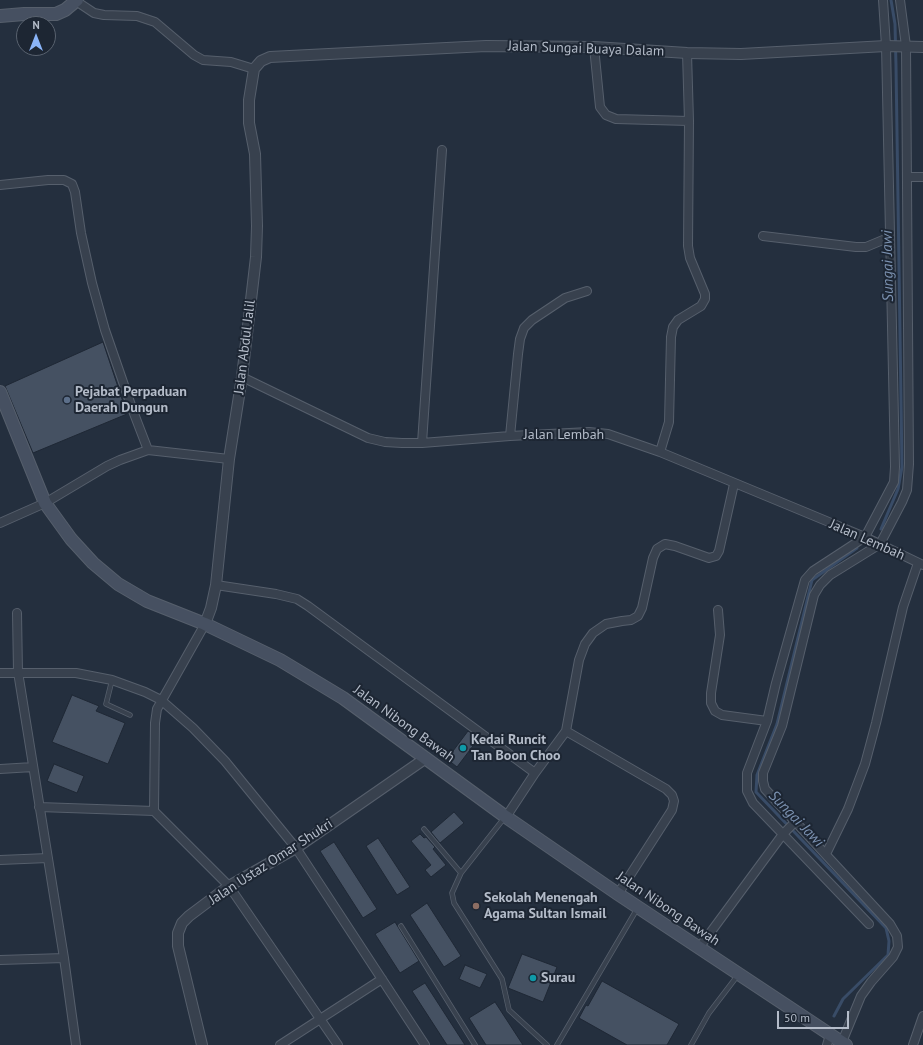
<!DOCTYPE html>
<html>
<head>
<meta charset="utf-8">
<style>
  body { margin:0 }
  #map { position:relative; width:923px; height:1045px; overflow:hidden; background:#242f3e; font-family:"PT Sans",sans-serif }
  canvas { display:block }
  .north { position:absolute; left:16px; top:16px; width:40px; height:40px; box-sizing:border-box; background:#1d2633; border:1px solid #59626f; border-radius:50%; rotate:0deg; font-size:11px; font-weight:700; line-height:16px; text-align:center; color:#b4bcc9 }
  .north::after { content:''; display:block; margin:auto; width:14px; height:18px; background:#8ab4f8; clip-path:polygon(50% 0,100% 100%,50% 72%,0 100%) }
  .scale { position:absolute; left:777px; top:1011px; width:72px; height:18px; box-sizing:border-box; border:2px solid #b4bcc9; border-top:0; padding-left:5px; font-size:12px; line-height:14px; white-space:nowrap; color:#b4bcc9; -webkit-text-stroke:3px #1d2633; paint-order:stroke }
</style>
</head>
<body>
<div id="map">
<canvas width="923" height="1045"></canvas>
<div class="north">N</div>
<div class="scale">50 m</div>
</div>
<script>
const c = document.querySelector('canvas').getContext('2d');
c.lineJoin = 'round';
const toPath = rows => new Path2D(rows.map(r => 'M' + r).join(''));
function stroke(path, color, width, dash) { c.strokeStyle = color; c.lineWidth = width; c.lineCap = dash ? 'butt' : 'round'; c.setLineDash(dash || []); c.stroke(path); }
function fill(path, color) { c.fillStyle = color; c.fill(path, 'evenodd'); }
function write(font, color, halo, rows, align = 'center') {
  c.font = font + ' "PT Sans",sans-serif'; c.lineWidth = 4; c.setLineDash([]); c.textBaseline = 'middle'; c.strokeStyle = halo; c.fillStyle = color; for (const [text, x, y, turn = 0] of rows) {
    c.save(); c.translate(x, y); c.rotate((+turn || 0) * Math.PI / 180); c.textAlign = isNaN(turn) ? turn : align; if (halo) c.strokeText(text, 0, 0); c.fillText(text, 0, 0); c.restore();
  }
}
const stream = toPath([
  [881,529,898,489,902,467,896,66,895,24,891,0],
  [834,1016,843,999,888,955,889,941,886,928,756,792,757,775,777,724,812,580,857,548]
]);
const building = toPath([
  [103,342,127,414,33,453,5,386,103,342],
  [72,695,99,706,96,711,125,723,108,764,52,742,72,695],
  [468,731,479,738,457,767,447,759,468,731],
  [54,764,84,776,77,793,47,781,54,764],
  [454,812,464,823,440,843,431,832,454,812],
  [420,834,424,838,426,837,435,847,433,849,446,865,431,877,425,870,431,865,411,841,420,834],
  [378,838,410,887,397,895,366,846,378,838],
  [334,842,377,909,363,918,320,851,334,842],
  [427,903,461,956,444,967,410,915,427,903],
  [395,922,419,961,400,973,375,934,395,922],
  [522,954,557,967,543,1002,508,988,522,954],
  [465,965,487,974,480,988,459,979,465,965],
  [602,981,679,1024,667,1045,627,1045,579,1018,586,1005,588,1006,602,981],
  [425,983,465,1045,447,1045,412,991,425,983],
  [495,1002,523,1045,486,1045,469,1018,495,1002]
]);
const service = toPath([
  [112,680,106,704,130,715],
  [505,817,461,873,452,893,454,903,502,979,509,1010,547,1045],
  [424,829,461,873],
  [401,926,475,1045],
  [557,1045,637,909],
  [691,1045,709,1013,738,975]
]);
const minor = toPath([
  [76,1,94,13,104,15,137,16,155,22,194,55,203,60,231,62,254,69],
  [594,47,600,107,606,115,616,119,689,121],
  [907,177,923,177],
  [0,185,48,180,64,180,72,184,75,192,81,233,92,283,105,330,133,411,148,450],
  [763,236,856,247,866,247,890,237],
  [242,377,368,438,385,442,402,443,422,443,510,436,589,432,608,434,660,452,865,537,923,565],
  [510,436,518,354,520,339,524,328,532,320,565,298,587,291],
  [422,443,442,150],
  [660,452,669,422,671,337,673,327,678,320,701,306,705,299,705,294,690,258,688,246,689,121,687,53],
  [0,523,45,503,107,466,120,460,148,450,229,459],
  [216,585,276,594,297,599,308,606,535,773],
  [718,610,720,635,711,693,711,703,715,711,722,715,767,721],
  [17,613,18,672,64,958,76,1045],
  [0,673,76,673,112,680,145,692,161,700,193,728,225,761,296,848,425,1045],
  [566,731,666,789,672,795,674,801,672,810,618,894],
  [0,769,33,767],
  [39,807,154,811,229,886,338,1045],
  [154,811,155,723,157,709,205,624],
  [506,817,535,773,566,731,579,660,585,644,593,633,606,624,622,621,631,620,638,616,642,608,653,558,657,549,665,544,675,546,709,558,716,556,719,551,734,484],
  [826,854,848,809,865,764,876,723,903,607,918,563],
  [0,860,48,858],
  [869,924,753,803,747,791,747,773,767,721,776,683,805,580,813,571,865,537,894,482,895,467,886,46,883,0],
  [699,948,783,834,795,822],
  [0,960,64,958],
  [842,1042,861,996,871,982,893,957,898,947,897,936,890,924,765,789,763,781,763,773,782,726,814,595,820,585,830,575,880,544,902,502,907,490,909,464,906,46,900,0],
  [280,1045,382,979],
  [827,1045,830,1035],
  [913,1045,923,1016]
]);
const tertiary = toPath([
  [205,624,211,608,216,585,229,459,242,377,256,257,257,226,255,154,249,123,249,100,254,69,261,61,270,57,486,46,594,47,687,53,741,54,886,46,923,47],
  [202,1045,178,946,178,933,182,923,189,916,229,886,296,848,426,758]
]);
const secondary = toPath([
  [0,16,24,14,56,14,65,10,77,0],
  [0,392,45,503,71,539,93,563,118,584,147,601,205,624,280,660,343,698,506,817,618,894,846,1045]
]);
const markers = [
  [67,400,4,"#5c6f8a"],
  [463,748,4,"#0f9aa8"],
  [476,906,4,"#8d6e63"],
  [533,978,4,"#0f9aa8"]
];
const streetNames = [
  ["Jalan Sungai Buaya Dalam",586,49,2],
  ["Jalan Abdul Jalil",245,347,-83],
  ["Jalan Lembah",564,435],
  ["Jalan Lembah",867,540,24],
  ["Jalan Nibong Bawah",404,724,36],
  ["Jalan Ustaz Omar Shukri",271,862,-33],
  ["Jalan Nibong Bawah",668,909,34]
];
const poiNames = [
  ["Pejabat Perpaduan",75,392],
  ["Daerah Dungun",75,408],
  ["Kedai Runcit",471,740],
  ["Tan Boon Choo",471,756],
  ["Sekolah Menengah",484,898],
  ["Agama Sultan Ismail",484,914],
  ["Surau",541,978]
];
const waterNames = [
  ["Sungai Jawi",888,266,-91],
  ["Sungai Jawi",796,819,46]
];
stroke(stream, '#394c67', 3);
fill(building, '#455162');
stroke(building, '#1f2835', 1);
stroke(service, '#565f6c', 5.5);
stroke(minor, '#565f6c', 10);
stroke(tertiary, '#565f6c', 12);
stroke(secondary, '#565f6c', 14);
stroke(service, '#38414e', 4);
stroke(minor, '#38414e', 8);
stroke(tertiary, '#38414e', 10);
stroke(secondary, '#465061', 12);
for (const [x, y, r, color] of markers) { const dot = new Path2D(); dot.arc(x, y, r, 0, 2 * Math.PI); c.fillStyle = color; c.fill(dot); stroke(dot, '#1d2633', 1.5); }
write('14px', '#b4bcc9', '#1d2633', streetNames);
write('bold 14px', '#b4bcc9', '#1d2633', poiNames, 'left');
write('italic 15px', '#7c92b1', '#1d2633', waterNames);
</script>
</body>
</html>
